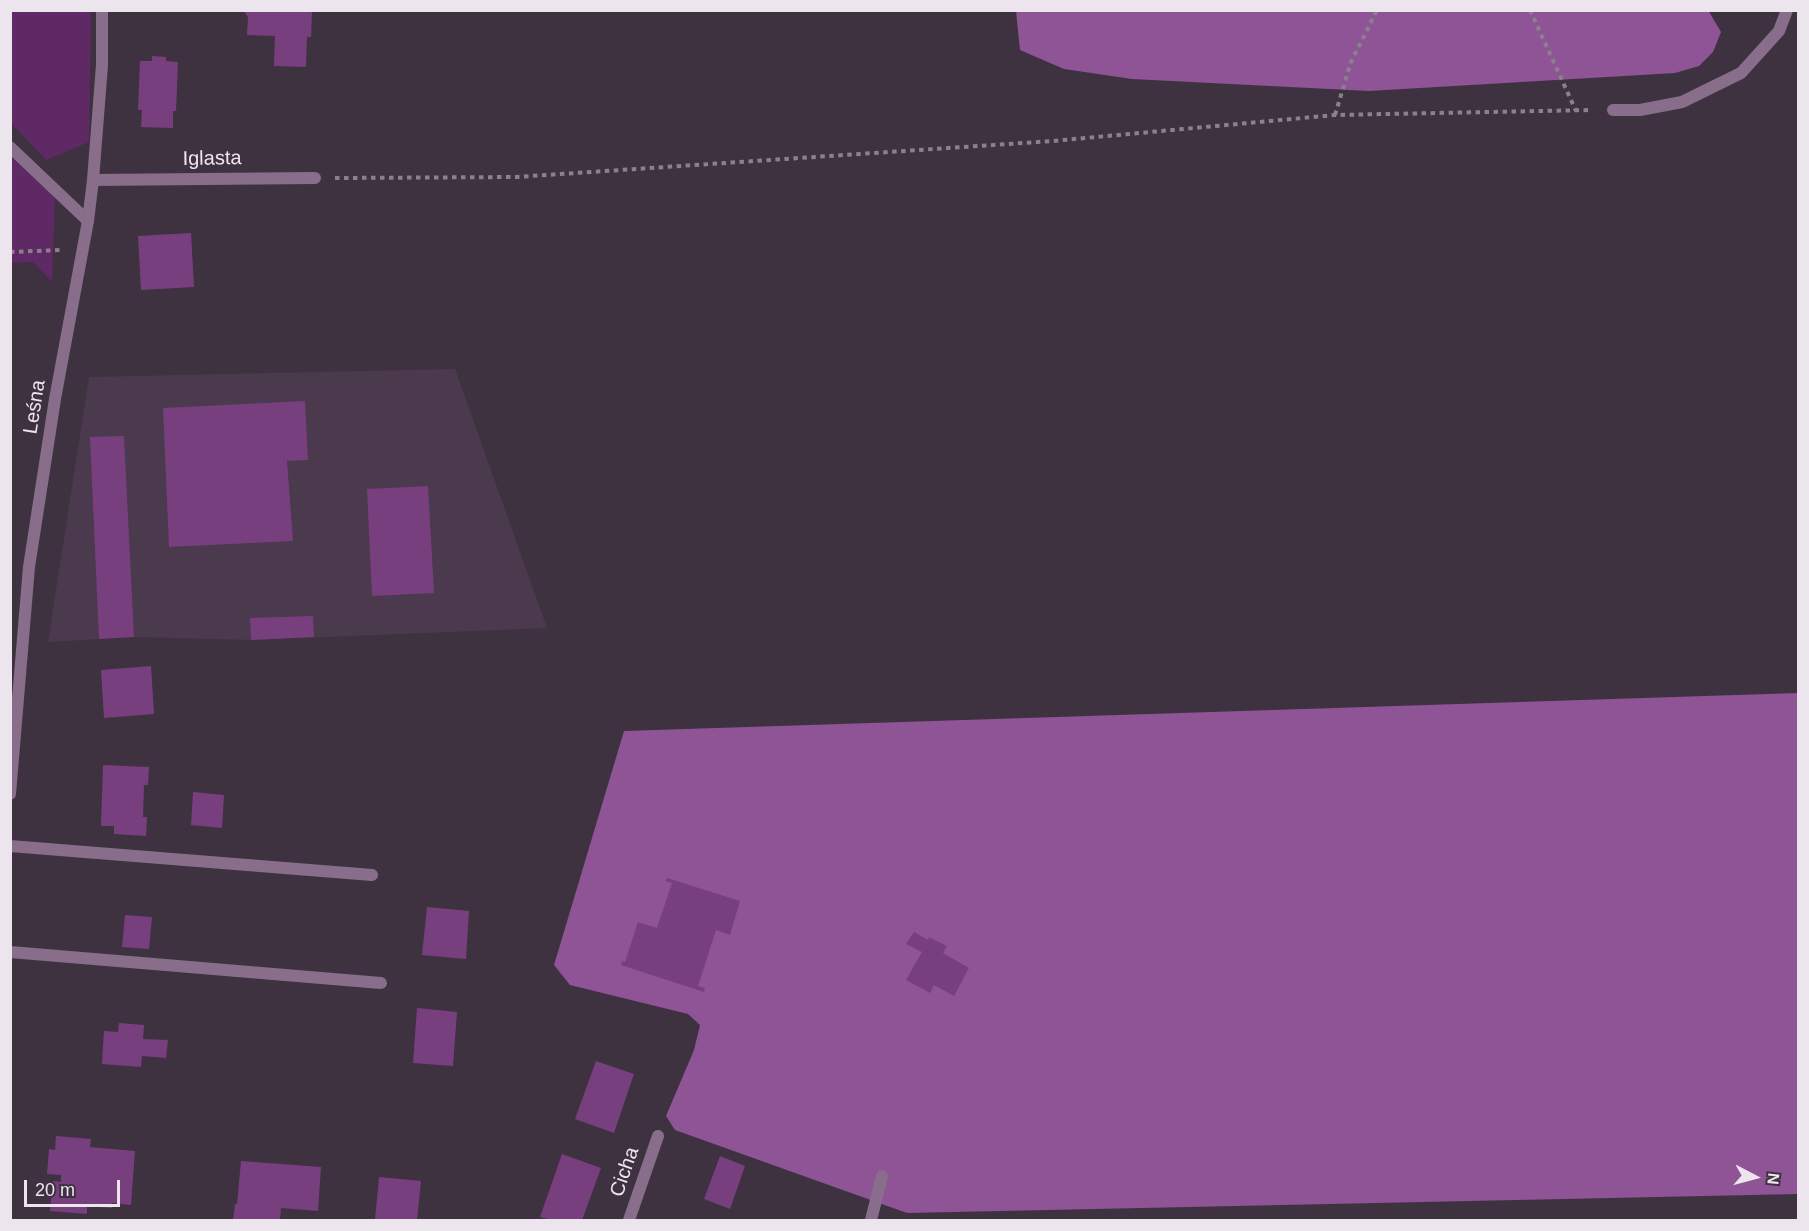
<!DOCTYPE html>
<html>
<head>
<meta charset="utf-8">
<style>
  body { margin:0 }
  #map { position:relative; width:1809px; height:1231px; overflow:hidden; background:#3f3240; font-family:Helvetica,sans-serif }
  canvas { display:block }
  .frame { position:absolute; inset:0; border:12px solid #ede5ee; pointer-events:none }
  .north { position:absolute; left:1725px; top:1147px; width:60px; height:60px; -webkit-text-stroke:4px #3f3240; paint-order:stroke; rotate:96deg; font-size:16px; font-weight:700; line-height:24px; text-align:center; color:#ede5ee }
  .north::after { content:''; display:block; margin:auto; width:21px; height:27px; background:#ede5ee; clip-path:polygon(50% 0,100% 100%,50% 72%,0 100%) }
  .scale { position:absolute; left:24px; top:1180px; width:96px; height:27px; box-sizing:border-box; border:3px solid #ede5ee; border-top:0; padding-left:8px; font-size:18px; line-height:21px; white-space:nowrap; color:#ede5ee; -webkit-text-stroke:4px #3f3240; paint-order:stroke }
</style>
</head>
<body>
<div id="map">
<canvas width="1809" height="1231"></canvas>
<div class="frame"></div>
<div class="north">N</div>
<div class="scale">20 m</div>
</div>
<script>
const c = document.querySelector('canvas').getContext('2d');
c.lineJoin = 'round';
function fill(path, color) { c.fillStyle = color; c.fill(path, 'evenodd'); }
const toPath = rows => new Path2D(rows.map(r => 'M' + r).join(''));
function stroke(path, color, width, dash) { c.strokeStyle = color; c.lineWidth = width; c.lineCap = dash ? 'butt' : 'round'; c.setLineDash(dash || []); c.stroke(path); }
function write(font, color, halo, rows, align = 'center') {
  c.font = font + ' Helvetica,sans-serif'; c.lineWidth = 4.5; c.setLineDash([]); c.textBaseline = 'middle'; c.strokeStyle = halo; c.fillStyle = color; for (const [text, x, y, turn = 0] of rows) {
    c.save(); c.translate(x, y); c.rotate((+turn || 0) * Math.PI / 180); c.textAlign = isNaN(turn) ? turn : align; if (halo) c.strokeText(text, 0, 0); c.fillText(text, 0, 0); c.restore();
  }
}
const built = toPath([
  [455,369,547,628,251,640,134,637,48,642,89,377]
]);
const green = toPath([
  [11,10,91,11,89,142,46,160,11,123],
  [11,157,55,197,52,282,33,262,11,263]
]);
const forest = toPath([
  [1708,10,1721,32,1713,52,1699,66,1675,73,1369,91,1132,79,1064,69,1020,50,1016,11],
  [1798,693,1798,1194,907,1213,675,1130,666,1116,694,1050,700,1025,688,1014,570,985,554,965,624,731]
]);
const building = toPath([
  [243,10,312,10,311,37,307,37,306,67,274,66,275,36,247,35,248,17],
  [152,56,166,57,166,61,178,62,176,111,173,111,173,128,141,127,142,110,138,110,140,61,152,61],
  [191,233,194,287,141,290,138,236],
  [305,401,308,460,287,461,293,541,169,547,163,408],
  [124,436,134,637,99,639,90,437],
  [428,486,434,593,372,596,367,489],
  [313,616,314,637,251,640,250,618],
  [151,666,154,714,104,718,101,670],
  [103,765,149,767,148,785,144,785,143,817,147,817,146,836,114,834,114,826,101,826],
  [193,792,224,795,222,828,191,825],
  [667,878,740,901,730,935,716,930,698,986,705,988,704,992,621,965,622,961,625,962,638,922,657,928,672,883,665,881],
  [427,907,469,911,466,959,422,955],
  [125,915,152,917,149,949,122,947],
  [914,932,928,940,929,937,947,946,943,953,969,968,954,996,934,985,930,993,906,980,922,952,906,944],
  [417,1008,457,1012,453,1066,413,1063],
  [119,1023,144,1025,143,1039,168,1040,166,1058,142,1056,141,1067,102,1064,104,1031,118,1032],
  [596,1061,634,1074,614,1133,575,1119],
  [56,1136,91,1139,90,1147,135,1151,131,1205,112,1203,112,1208,87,1206,87,1214,50,1211,53,1181,61,1182,61,1175,47,1174,49,1149,55,1150],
  [562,1154,601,1168,582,1220,551,1220,540,1217],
  [720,1156,745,1166,730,1209,704,1199],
  [241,1161,321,1167,318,1211,281,1208,280,1220,233,1220,235,1204,237,1204],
  [379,1177,421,1181,417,1220,375,1220]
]);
const path = toPath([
  [1530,10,1576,111],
  [1335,115,1351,62,1377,10],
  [335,178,516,177,1053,141,1335,115,1591,110],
  [10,252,61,250]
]);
const lane = toPath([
  [1613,110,1640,110,1682,102,1741,73,1779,31,1787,10],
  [10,147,88,221],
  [93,180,102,65,102,10],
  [10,846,372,875],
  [10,952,381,983]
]);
const street = toPath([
  [10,794,29,567,55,399,88,221,93,180,315,178],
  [629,1220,658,1136],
  [871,1220,882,1176]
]);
const streetNames = [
  ["Iglasta",212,159,-1],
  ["Leśna",35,407,-81],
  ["Cicha",625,1172,-71]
];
fill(built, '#4b394d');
fill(green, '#5e2965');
fill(forest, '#8e5495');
fill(building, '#783f7f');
stroke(path, '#8b808c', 4, [4.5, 4.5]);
stroke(lane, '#886e8b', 12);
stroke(street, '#886e8b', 12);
write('20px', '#ede5ee', '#3f3240', streetNames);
</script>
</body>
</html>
